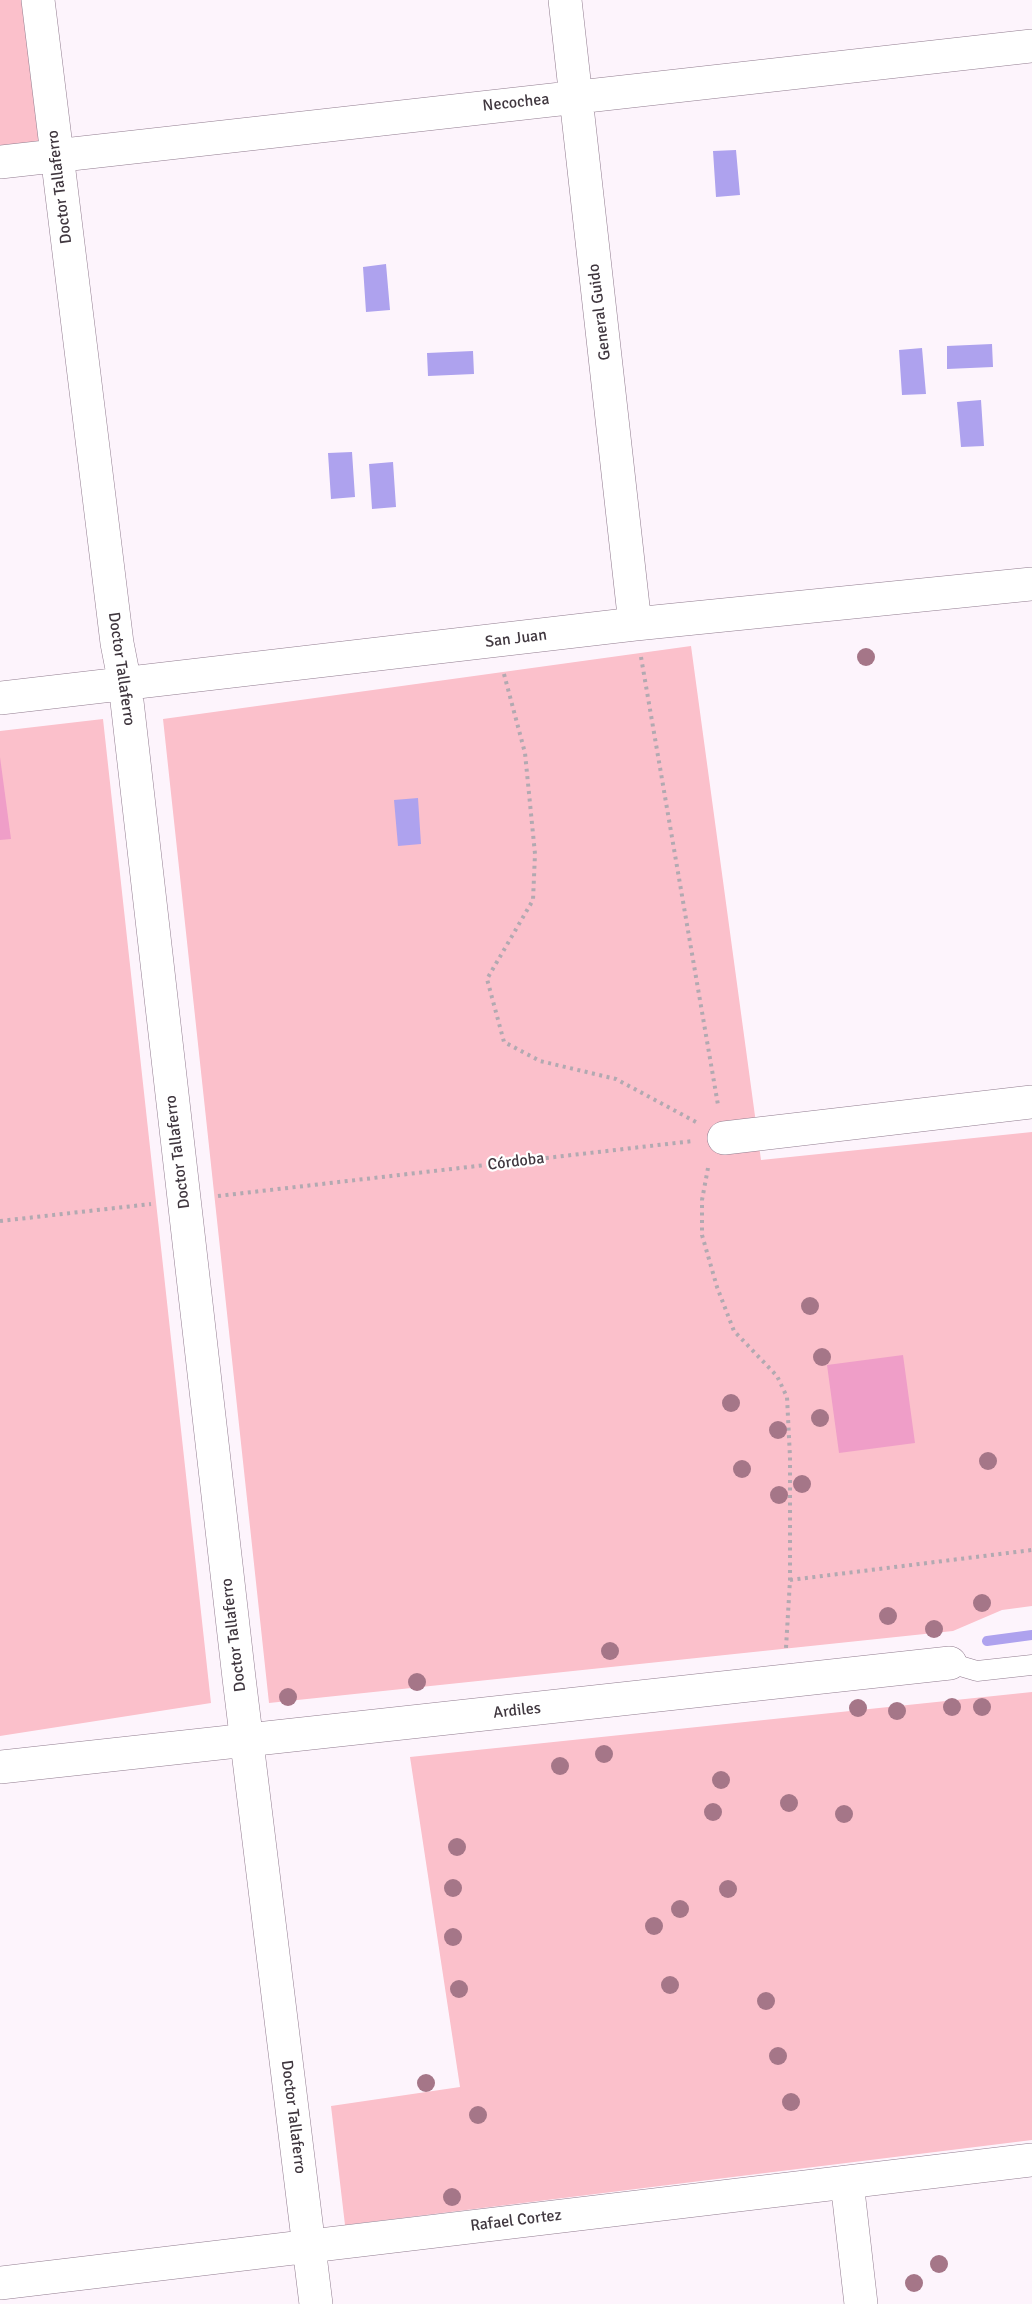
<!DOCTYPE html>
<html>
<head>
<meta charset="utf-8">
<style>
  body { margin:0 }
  canvas { display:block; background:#fdf4fc }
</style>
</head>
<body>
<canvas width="1032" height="2304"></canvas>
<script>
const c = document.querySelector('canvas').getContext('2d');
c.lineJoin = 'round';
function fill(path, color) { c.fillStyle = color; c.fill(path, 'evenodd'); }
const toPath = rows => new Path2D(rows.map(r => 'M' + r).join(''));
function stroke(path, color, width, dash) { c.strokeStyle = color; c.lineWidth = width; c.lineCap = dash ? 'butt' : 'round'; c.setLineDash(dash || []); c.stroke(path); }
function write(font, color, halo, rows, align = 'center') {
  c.font = font + ' Signika,sans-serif'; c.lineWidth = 4.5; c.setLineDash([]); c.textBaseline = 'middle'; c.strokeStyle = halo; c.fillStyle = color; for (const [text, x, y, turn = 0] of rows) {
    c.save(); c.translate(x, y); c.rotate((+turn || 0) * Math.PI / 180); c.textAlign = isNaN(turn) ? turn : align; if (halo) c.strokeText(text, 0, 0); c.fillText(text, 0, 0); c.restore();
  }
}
const green = toPath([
  [0,0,38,0,56,155,0,162],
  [691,646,761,1160,1032,1132,1032,1606,1002,1610,953,1631,269,1703,163,719],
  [103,719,211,1703,0,1736,0,731],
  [1032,1692,1032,2140,345,2225,331,2106,460,2087,410,1757]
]);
const water = toPath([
  [736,150,740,195,716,197,713,151],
  [386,264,390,310,366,312,363,267],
  [992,344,993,367,947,369,947,346],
  [922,348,926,394,902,395,899,350],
  [473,351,474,374,428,376,427,353],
  [981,400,984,446,961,447,957,402],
  [352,452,355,497,331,499,328,453],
  [393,462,396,507,372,509,369,464],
  [418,798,421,844,398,846,394,800]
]);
const stream = toPath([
  [987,1641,1032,1635]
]);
const building = toPath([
  [0,757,11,839,0,840],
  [903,1355,915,1443,839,1453,827,1365]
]);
const path = toPath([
  [641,657,718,1105],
  [504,674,525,753,535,854,533,900,487,979,504,1042,540,1061,616,1079,696,1122],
  [708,1168,702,1200,702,1235,717,1287,734,1331,777,1376,787,1397,790,1457,790,1580,786,1648],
  [218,1196,693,1141],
  [0,1221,151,1204],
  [790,1580,1032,1550]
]);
const service = toPath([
  [950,1663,977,1671,1032,1665]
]);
const minor = toPath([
  [38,0,117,643,125,684,239,1678,316,2304],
  [565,0,635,624],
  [0,162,1032,46],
  [0,698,635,624,1032,584],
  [724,1138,1032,1102],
  [0,1767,950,1663],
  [847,2182,861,2304],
  [0,2283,1032,2160]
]);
const trees = [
  [866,657],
  [810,1306],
  [822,1357],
  [731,1403],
  [820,1418],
  [778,1430],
  [988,1461],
  [742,1469],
  [802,1484],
  [779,1495],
  [982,1603],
  [888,1616],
  [934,1629],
  [610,1651],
  [417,1682],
  [288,1697],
  [952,1707],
  [982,1707],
  [858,1708],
  [897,1711],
  [604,1754],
  [560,1766],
  [721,1780],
  [789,1803],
  [713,1812],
  [844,1814],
  [457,1847],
  [453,1888],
  [728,1889],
  [680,1909],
  [654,1926],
  [453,1937],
  [670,1985],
  [459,1989],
  [766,2001],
  [778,2056],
  [426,2083],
  [791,2102],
  [478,2115],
  [452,2197],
  [939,2264],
  [914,2283]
];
const streetNames = [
  ["Necochea",516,103,-6],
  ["Doctor Tallaferro",60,187,-97],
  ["General Guido",600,312,-97],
  ["San Juan",516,639,-7],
  ["Doctor Tallaferro",121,669,82],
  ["Doctor Tallaferro",178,1152,-97],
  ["Córdoba",516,1162,-7],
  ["Doctor Tallaferro",234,1635,-97],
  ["Ardiles",517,1711,-6],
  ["Doctor Tallaferro",293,2117,83],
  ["Rafael Cortez",516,2221,-7]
];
fill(green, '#fbc0cb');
fill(water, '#aea2ee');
stroke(stream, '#aea2ee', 10);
fill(building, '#ef9ec8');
stroke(service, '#917c8f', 21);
stroke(minor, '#917c8f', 34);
stroke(path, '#b2a9b1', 4, [3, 4.5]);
stroke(service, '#fff', 20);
stroke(minor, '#fff', 33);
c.fillStyle = '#a57688';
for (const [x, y] of trees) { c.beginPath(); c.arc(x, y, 9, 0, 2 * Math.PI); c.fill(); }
write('16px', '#40373f', '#fff', streetNames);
</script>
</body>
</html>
